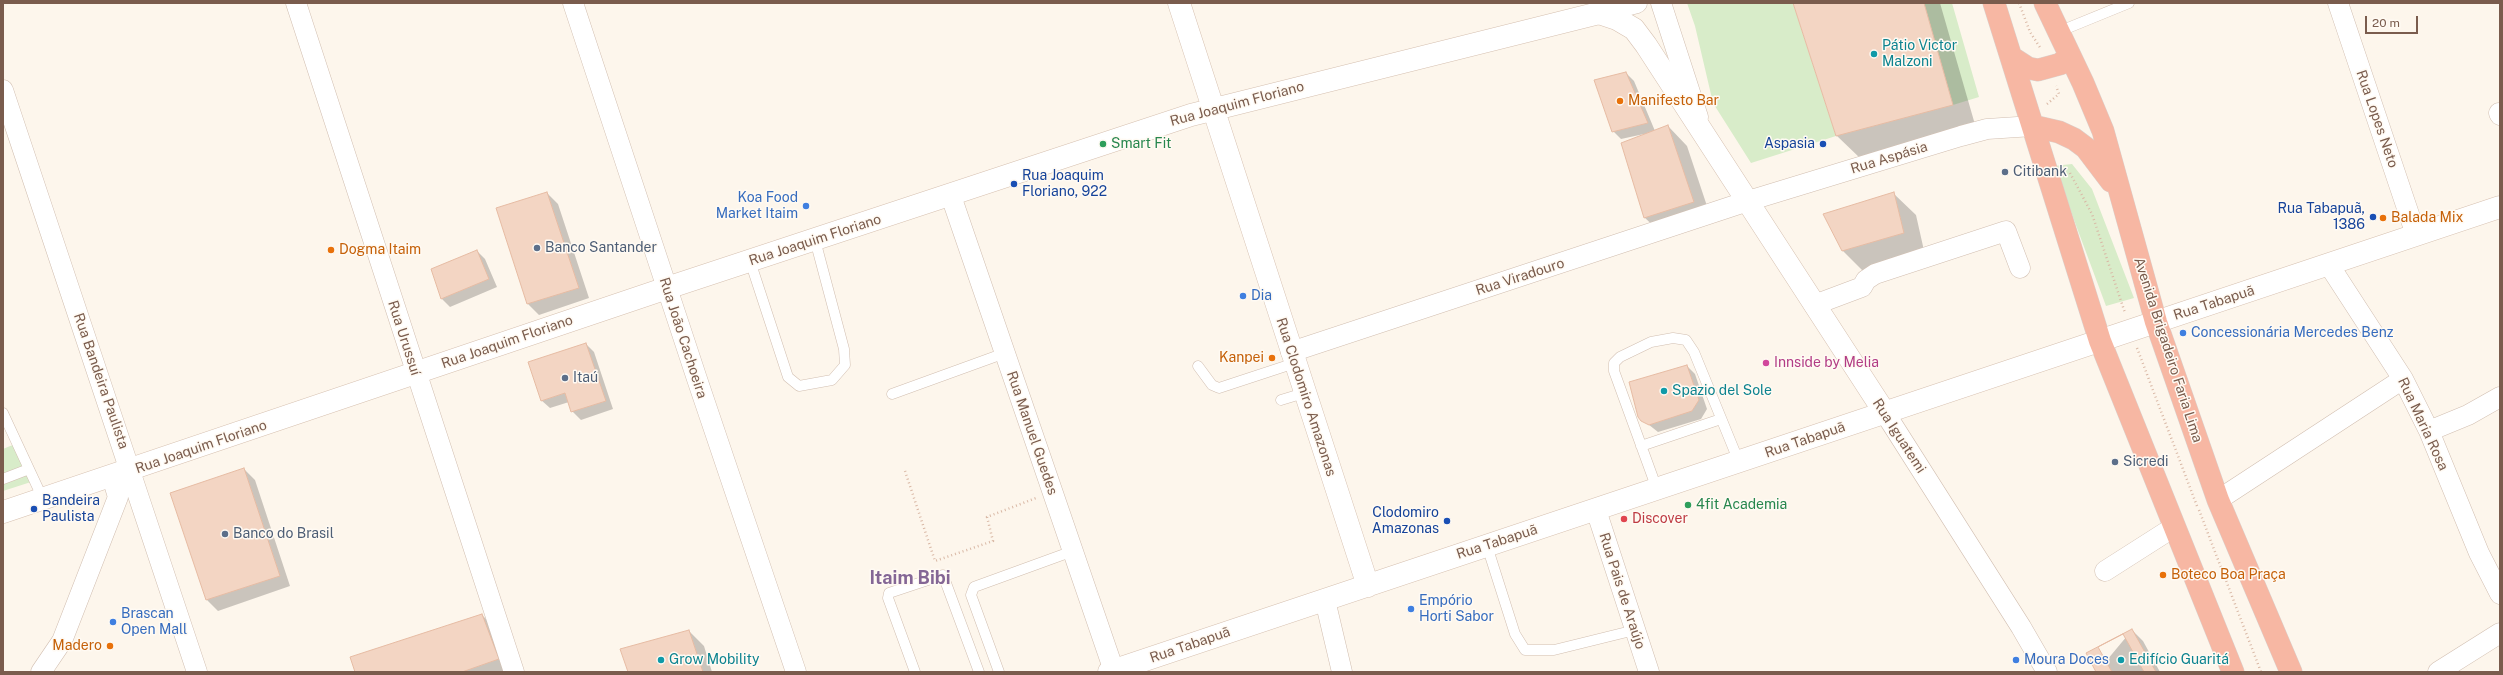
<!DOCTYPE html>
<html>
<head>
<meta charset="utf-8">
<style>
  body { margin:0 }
  #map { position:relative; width:2503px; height:675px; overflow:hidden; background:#fdf6ec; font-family:"Public Sans",sans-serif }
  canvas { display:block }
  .frame { position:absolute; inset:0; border:4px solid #7a5c4d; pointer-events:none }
  .scale { position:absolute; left:2365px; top:16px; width:53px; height:18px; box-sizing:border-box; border:2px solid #7a5c4d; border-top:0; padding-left:5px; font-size:12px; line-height:14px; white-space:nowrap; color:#7a5c4d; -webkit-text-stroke:3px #fffaf3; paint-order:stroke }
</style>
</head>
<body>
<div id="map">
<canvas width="2503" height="675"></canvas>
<div class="frame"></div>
<div class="scale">20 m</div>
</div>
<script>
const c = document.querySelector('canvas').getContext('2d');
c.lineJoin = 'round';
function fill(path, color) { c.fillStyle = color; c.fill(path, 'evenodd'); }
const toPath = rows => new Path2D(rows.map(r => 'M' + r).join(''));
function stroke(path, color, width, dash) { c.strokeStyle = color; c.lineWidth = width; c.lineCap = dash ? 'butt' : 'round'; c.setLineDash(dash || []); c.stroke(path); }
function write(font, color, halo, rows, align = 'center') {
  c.font = font + ' "Public Sans",sans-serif'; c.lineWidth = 3; c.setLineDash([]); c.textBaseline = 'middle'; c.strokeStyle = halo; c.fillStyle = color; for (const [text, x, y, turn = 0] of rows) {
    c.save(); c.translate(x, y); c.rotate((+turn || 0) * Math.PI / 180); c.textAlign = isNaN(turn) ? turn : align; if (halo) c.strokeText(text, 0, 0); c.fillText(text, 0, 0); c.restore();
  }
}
const green = toPath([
  [1687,3,1793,3,1836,136,1751,163,1713,103,1695,26],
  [1924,3,1952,3,1979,97,1953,105],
  [2072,164,2092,189,2134,298,2106,306,2054,166],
  [15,444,31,482,3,491,3,449]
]);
const shadow = toPath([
  [1795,3,1940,3,1976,128,1861,159,1837,136],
  [1626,73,1634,81,1655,131,1668,126,1687,146,1712,221,1664,236,1644,217,1644,134,1621,139,1613,131],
  [547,193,558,204,589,298,539,315,528,304,497,209],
  [1893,193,1916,215,1925,255,1865,273,1842,250],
  [477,251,485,259,497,287,450,307,442,299,432,270],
  [586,344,594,352,613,409,581,420,572,411,569,402,550,408,541,400],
  [1687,366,1695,374,1707,409,1701,419,1658,432,1639,417],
  [244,469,255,480,290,586,218,611,207,600,171,493],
  [482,615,493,626,504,672,356,672],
  [2132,630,2143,641,2160,672,2097,672],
  [689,631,704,646,712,672,629,672]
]);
const building = toPath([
  [1793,3,1924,3,1953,105,1836,136,1793,3],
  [1626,72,1648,123,1612,132,1594,80,1626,72],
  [1668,125,1694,202,1644,218,1621,143,1668,125],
  [547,192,579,288,527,304,496,208,547,192],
  [1894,192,1904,233,1842,251,1823,214,1894,192],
  [477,250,489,279,441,299,431,269,477,250],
  [586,343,606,401,571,412,565,393,541,401,528,362,586,343],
  [1687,365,1699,400,1692,411,1649,425,1641,421,1638,417,1629,382,1687,365],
  [244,468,280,576,206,600,170,493,244,468],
  [482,614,499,659,462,672,355,672,350,657,482,614],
  [2132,629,2156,672,2096,672,2086,653,2132,629],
  [689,630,703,672,628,672,620,649,689,630],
  [2123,634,2144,672,2112,672,2098,647,2123,634]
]);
const path = toPath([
  [2019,3,2030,32,2041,49],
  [2047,104,2059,94,2056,86],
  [2070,173,2092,214,2125,313],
  [2137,348,2197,506],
  [905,471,935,561,993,541,987,517,1036,498],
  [2199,510,2261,672]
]);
const lane = toPath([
  [2058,32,2129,3],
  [750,261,788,377,799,386,832,380,845,365,844,349,815,240],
  [1198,366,1212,385,1219,388,1295,363],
  [892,394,1005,353],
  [1281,400,1304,393],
  [3,413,43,499],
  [1641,446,1721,419],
  [3,479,29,469],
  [1657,489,1614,371,1614,363,1620,357,1651,342,1673,338,1686,340,1694,352,1739,462],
  [1487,546,1515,634,1525,650,1554,650,1635,630],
  [915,672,888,598,889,593,943,575,979,672],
  [999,672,971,595,974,587,1073,551]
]);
const street = toPath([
  [296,3,514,672],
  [573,3,697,379,796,672],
  [1661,3,1698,117],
  [2338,3,2416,235],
  [1599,13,1637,3],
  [3,90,197,672],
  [2499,113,2500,115],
  [951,196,1114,671],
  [2329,265,2403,379,2429,431,2479,553,2500,594],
  [1814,305,1862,287,1866,280,1875,274,2006,231,2020,268],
  [1291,352,1748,201,1961,136,1987,129,2033,126],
  [1885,413,2021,627,2047,672],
  [2429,431,2468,415,2500,397],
  [2218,500,2403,379],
  [1596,510,1649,672],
  [2105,571,2174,527],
  [1325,600,1342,672],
  [41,672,62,641,118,497,112,477],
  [2438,672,2500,633]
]);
const secondary = toPath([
  [1179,3,1368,586],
  [3,512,667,288,1191,115,1599,13,1617,19,1634,29,1646,45,1885,413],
  [1109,672,2500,207]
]);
const highway = toPath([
  [1994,3,2100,341,2233,672],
  [2045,3,2083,83,2103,131,2156,322,2218,500,2291,672],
  [2011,57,2028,68,2038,70,2060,64,2069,57],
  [2033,126,2059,132,2074,139,2086,148,2111,181]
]);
const markers = [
  [1874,54,4,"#0f9aa8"],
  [1620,101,4,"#e8710a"],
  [1103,144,4,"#2e9e5b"],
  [1823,144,4,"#1a4fb4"],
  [2005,172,4,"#5c6f8a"],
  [1014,184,4,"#1a4fb4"],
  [806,206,4,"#3f7fe0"],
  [2373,217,4,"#1a4fb4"],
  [2383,218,4,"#e8710a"],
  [537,248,4,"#5c6f8a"],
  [331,250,4,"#e8710a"],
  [1243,296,4,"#3f7fe0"],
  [2183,333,4,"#3f7fe0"],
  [1272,358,4,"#e8710a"],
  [1766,363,4,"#d1479c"],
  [565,378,4,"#5c6f8a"],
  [1664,391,4,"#0f9aa8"],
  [2115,462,4,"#5c6f8a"],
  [1688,505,4,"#2e9e5b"],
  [34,509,4,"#1a4fb4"],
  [1624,519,4,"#e0444e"],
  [1447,521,4,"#1a4fb4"],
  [225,534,4,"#5c6f8a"],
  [2163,575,4,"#e8710a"],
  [1411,609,4,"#3f7fe0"],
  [113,622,4,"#3f7fe0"],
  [110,646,4,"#e8710a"],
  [661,660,4,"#0f9aa8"],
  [2016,660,4,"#3f7fe0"],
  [2121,660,4,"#0f9aa8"]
];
const cultureNames = [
  ["Pátio Victor",1882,46],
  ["Malzoni",1882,62],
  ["Spazio del Sole",1672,391],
  ["Grow Mobility",669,660],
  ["Edifício Guaritá",2129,660]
];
const foodNames = [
  ["Manifesto Bar",1628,101],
  ["Balada Mix",2391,218],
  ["Dogma Itaim",339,250],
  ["Kanpei",1264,358,"right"],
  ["Boteco Boa Praça",2171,575],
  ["Madero",102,646,"right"]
];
const streetNames = [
  ["Rua Joaquim Floriano",1237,104,-15],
  ["Rua Lopes Neto",2377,119,71],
  ["Rua Aspásia",1889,158,-17],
  ["Rua Joaquim Floriano",815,240,-18],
  ["Rua Viradouro",1520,277,-18],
  ["Rua Tabapuã",2214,303,-18],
  ["Rua Urussuí",404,338,72],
  ["Rua João Cachoeira",683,338,72],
  ["Rua Joaquim Floriano",507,342,-19],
  ["Avenida Brigadeiro Faria Lima",2168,350,72],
  ["Rua Bandeira Paulista",101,381,71],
  ["Rua Clodomiro Amazonas",1306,397,72],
  ["Rua Maria Rosa",2423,424,65],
  ["Rua Manuel Guedes",1032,433,71],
  ["Rua Iguatemi",1899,436,57],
  ["Rua Tabapuã",1805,440,-19],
  ["Rua Joaquim Floriano",201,447,-19],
  ["Rua Tabapuã",1497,542,-18],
  ["Rua Pais de Araújo",1622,591,72],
  ["Rua Tabapuã",1190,645,-19]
];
const leisureNames = [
  ["Smart Fit",1111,144],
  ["4fit Academia",1696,505]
];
const transitNames = [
  ["Aspasia",1815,144],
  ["Rua Joaquim",1022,176,"left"],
  ["Floriano, 922",1022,192,"left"],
  ["Rua Tabapuã,",2365,209],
  ["1386",2365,225],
  ["Bandeira",42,501,"left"],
  ["Paulista",42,517,"left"],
  ["Clodomiro",1439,513],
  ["Amazonas",1439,529]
];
const serviceNames = [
  ["Citibank",2013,172],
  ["Banco Santander",545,248],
  ["Itaú",573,378],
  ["Sicredi",2123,462],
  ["Banco do Brasil",233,534]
];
const shopNames = [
  ["Koa Food",798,198,"right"],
  ["Market Itaim",798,214,"right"],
  ["Dia",1251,296],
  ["Concessionária Mercedes Benz",2191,333],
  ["Empório",1419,601],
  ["Horti Sabor",1419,617],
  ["Brascan",121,614],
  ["Open Mall",121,630],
  ["Moura Doces",2024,660]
];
const hotelNames = [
  ["Innside by Melia",1774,363]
];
const healthNames = [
  ["Discover",1632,519]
];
const districtNames = [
  ["Itaim Bibi",910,578]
];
fill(green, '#d8ecc9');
fill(shadow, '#0003');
fill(building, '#f3d5c3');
stroke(building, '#e6bba3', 1);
stroke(lane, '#d1beb0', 11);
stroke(street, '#d1beb0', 21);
stroke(secondary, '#d6c0b0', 23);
stroke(highway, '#dad1cd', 23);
stroke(path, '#d9b8a5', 2.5, [1, 3]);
stroke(lane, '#fff', 10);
stroke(street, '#fff', 20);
stroke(secondary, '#fff', 22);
stroke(highway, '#f7b7a3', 22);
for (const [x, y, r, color] of markers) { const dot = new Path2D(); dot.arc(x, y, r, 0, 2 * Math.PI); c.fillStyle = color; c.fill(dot); stroke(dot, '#fffaf3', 1.5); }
write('14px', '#0d838f', '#fffaf3', cultureNames, 'left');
write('14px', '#c56008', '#fffaf3', foodNames, 'left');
write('14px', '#7a5c4d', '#fffaf3', streetNames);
write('14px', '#27864d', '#fffaf3', leisureNames, 'left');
write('14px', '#164399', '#fffaf3', transitNames, 'right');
write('14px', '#4e5e75', '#fffaf3', serviceNames, 'left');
write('14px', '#366cbe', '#fffaf3', shopNames, 'left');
write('14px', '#b23c85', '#fffaf3', hotelNames, 'left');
write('14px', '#be3a42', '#fffaf3', healthNames, 'left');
write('bold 18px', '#846695', '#fffaf3', districtNames);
</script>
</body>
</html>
